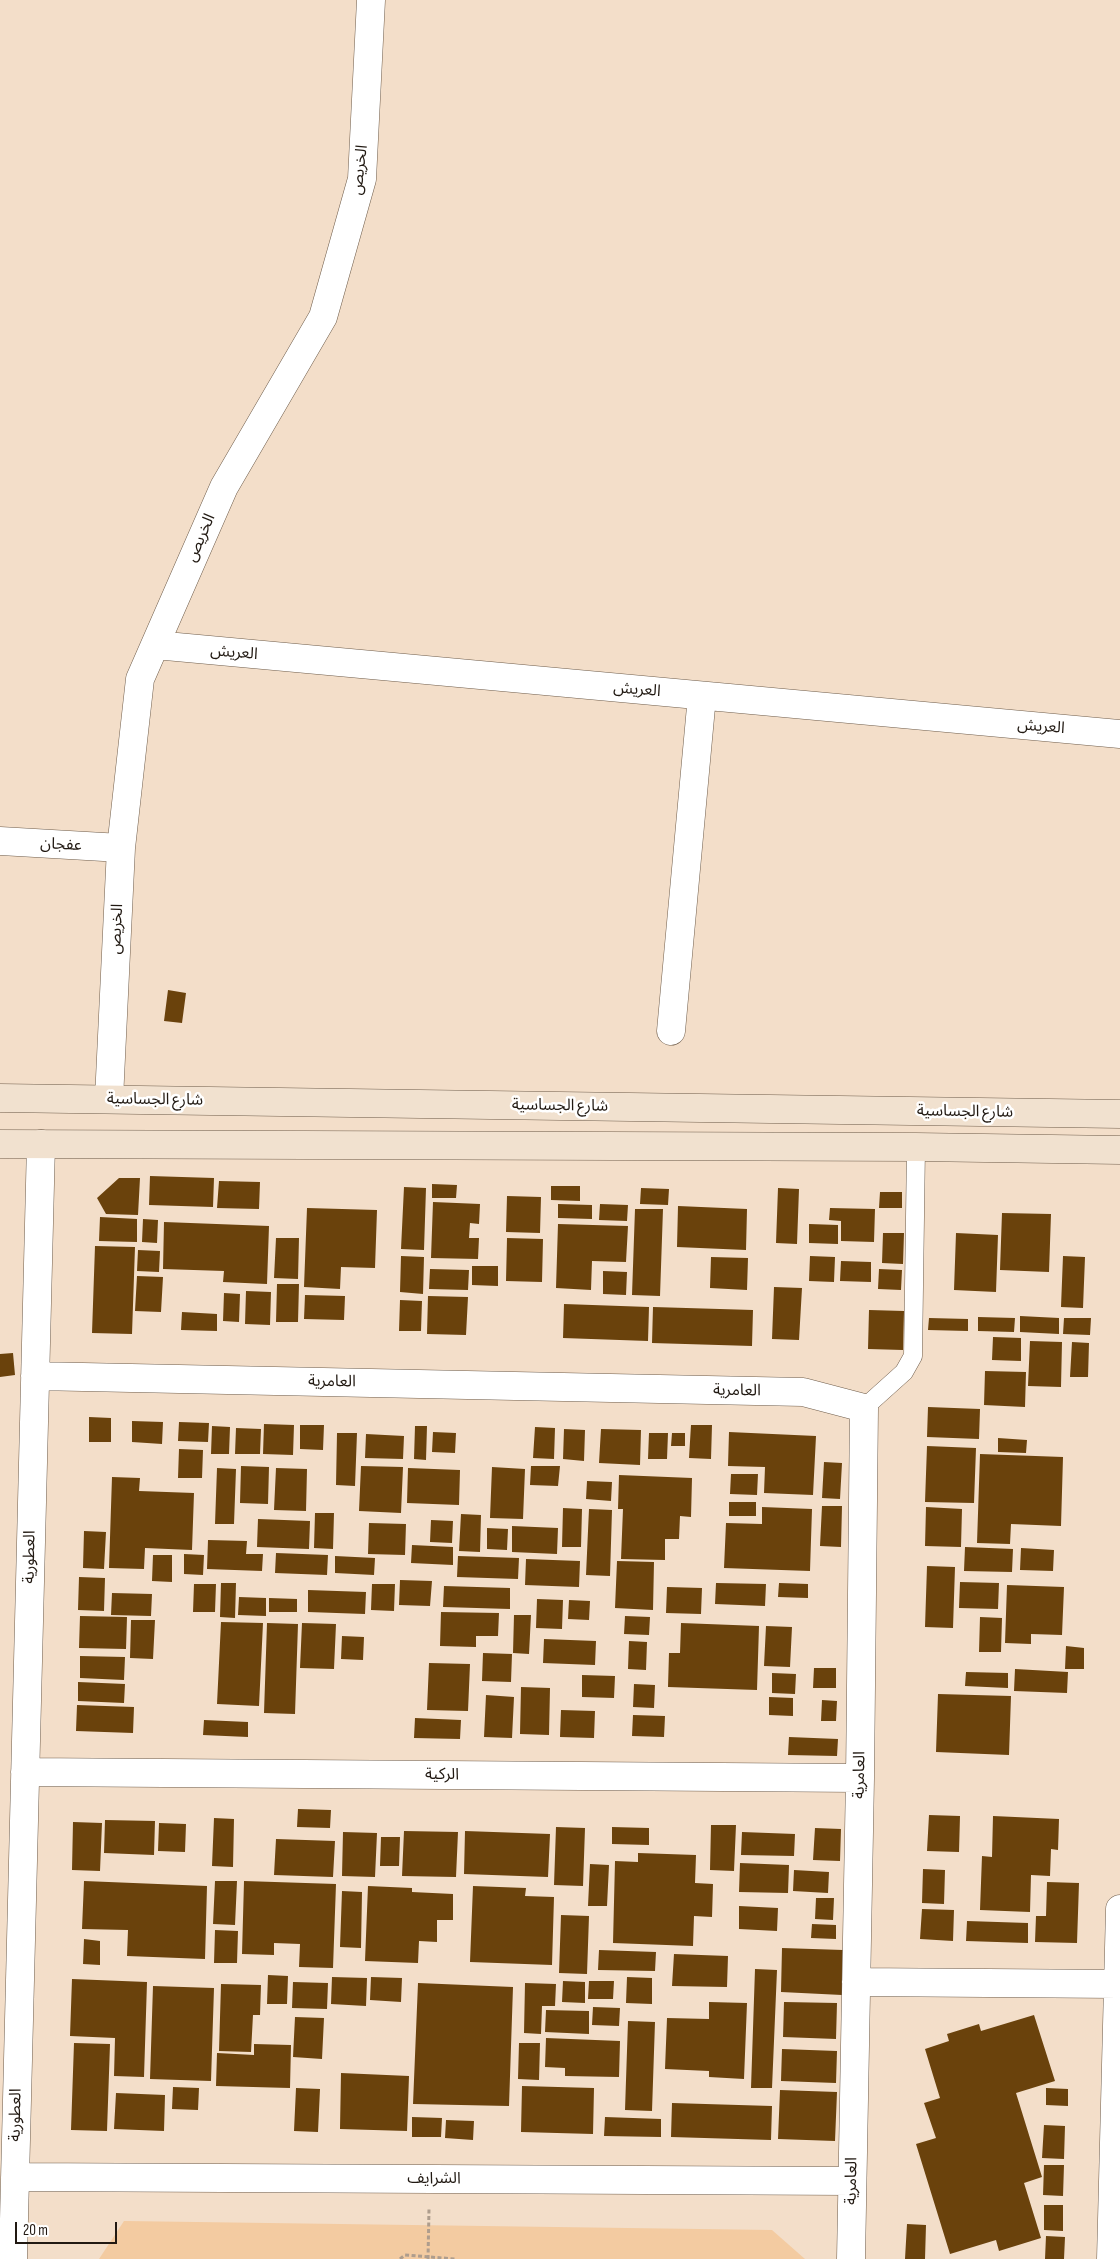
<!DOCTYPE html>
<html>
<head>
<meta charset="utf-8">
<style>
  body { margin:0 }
  #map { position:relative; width:1120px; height:2259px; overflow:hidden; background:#f3dec9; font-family:"Sofia Sans Condensed",sans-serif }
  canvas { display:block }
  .scale { position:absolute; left:15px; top:2222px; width:102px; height:22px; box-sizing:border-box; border:2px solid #211912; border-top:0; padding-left:6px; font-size:15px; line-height:18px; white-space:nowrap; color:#211912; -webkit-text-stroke:4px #fff; paint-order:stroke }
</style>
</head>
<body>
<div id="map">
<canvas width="1120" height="2259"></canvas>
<div class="scale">20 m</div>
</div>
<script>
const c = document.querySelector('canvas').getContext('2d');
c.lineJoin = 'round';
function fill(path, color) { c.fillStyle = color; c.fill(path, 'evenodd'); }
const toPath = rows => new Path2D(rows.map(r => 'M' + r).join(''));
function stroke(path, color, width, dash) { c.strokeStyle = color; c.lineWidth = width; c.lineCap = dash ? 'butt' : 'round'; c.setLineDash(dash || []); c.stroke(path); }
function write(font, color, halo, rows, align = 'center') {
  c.font = font + ' "Sofia Sans Condensed","Noto Sans Arabic",sans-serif'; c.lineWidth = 5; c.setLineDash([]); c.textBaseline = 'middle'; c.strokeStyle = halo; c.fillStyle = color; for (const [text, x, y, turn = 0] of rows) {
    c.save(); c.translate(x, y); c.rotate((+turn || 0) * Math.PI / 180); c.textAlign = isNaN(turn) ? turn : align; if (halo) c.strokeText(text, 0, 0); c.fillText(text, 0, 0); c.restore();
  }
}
const green = toPath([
  [124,2221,772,2230,805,2259,99,2259]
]);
const building = toPath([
  [168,990,186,993,182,1023,164,1021],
  [150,1176,214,1178,213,1207,149,1205],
  [119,1178,140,1178,138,1215,106,1214,97,1198],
  [219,1181,260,1182,259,1209,217,1208],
  [432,1184,457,1185,456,1198,432,1198],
  [551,1186,580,1186,580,1201,551,1200],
  [404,1187,426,1188,424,1250,401,1249],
  [641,1188,669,1189,668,1205,640,1204],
  [778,1188,799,1189,797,1244,776,1243],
  [880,1192,902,1192,902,1208,879,1208],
  [507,1196,541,1197,540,1233,506,1232],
  [433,1202,480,1204,479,1224,470,1223,469,1238,479,1238,478,1259,431,1258],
  [558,1204,592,1205,592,1219,558,1218],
  [600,1204,628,1205,627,1221,599,1220],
  [678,1206,747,1209,746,1250,677,1247],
  [307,1208,377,1210,375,1268,341,1267,340,1289,304,1287],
  [830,1208,875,1209,874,1242,841,1241,841,1221,829,1220],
  [635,1209,663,1209,660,1296,632,1295],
  [1002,1213,1051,1214,1049,1272,1000,1270],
  [100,1217,137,1219,137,1242,99,1241],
  [143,1219,158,1220,157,1243,142,1242],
  [164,1222,269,1226,267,1284,223,1282,224,1271,163,1269],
  [558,1224,628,1226,626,1262,592,1261,591,1290,556,1288],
  [809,1224,838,1225,838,1244,809,1243],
  [883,1233,904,1233,903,1264,882,1263],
  [956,1233,998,1235,996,1292,954,1290],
  [276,1238,299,1238,298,1279,274,1278],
  [507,1238,543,1239,542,1282,506,1281],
  [95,1246,135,1247,132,1334,92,1333],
  [138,1250,160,1251,159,1272,137,1271],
  [401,1256,424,1257,423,1294,400,1292],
  [810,1256,835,1257,834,1282,809,1281],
  [1063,1256,1085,1257,1083,1308,1061,1307],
  [711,1257,748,1258,747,1290,710,1288],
  [841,1261,871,1262,871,1282,840,1281],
  [472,1266,498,1266,498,1286,472,1285],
  [430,1269,469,1270,468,1290,429,1289],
  [879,1269,902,1270,901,1290,878,1289],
  [603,1271,627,1272,626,1295,603,1294],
  [137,1276,163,1277,161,1312,135,1311],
  [277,1284,299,1284,298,1322,276,1322],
  [774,1287,802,1288,799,1340,772,1339],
  [246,1291,271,1292,270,1325,245,1324],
  [224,1293,240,1294,239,1322,223,1321],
  [305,1295,345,1296,344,1320,304,1319],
  [428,1296,468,1297,466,1335,427,1334],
  [400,1300,422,1301,421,1331,399,1331],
  [564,1304,649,1307,648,1341,563,1338],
  [653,1307,753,1310,752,1346,652,1343],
  [869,1310,904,1311,903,1350,868,1349],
  [182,1312,217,1314,217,1331,181,1330],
  [1020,1316,1059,1318,1059,1334,1020,1332],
  [978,1317,1015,1318,1014,1332,978,1331],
  [929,1318,968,1319,968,1331,928,1330],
  [1064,1318,1091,1318,1090,1335,1063,1334],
  [993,1337,1021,1338,1021,1361,992,1360],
  [1030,1341,1062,1342,1061,1387,1028,1386],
  [1072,1342,1089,1343,1088,1377,1070,1377],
  [13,1353,15,1375,0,1377,0,1354],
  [985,1371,1026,1372,1025,1407,984,1405],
  [928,1407,980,1409,979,1439,927,1437],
  [89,1417,111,1418,111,1442,89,1442],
  [132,1421,163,1422,162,1444,132,1442],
  [179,1422,209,1423,208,1442,178,1441],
  [264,1424,294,1425,293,1455,263,1454],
  [300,1425,324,1425,323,1450,300,1449],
  [691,1425,712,1425,711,1459,689,1458],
  [212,1426,230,1427,229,1454,211,1454],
  [415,1426,427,1426,426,1460,414,1459],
  [535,1427,555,1428,554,1459,533,1458],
  [236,1428,261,1429,260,1454,235,1454],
  [564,1429,585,1430,584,1461,563,1459],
  [601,1429,641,1430,640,1465,599,1463],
  [433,1432,456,1433,455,1453,432,1452],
  [729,1432,816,1436,813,1495,764,1493,765,1467,728,1466],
  [337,1433,357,1433,355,1486,336,1485],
  [649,1433,668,1433,667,1459,648,1459],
  [672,1433,685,1433,685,1446,671,1446],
  [366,1434,404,1436,403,1459,365,1458],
  [998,1438,1027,1440,1026,1453,998,1452],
  [927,1446,976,1448,974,1503,925,1502],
  [179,1449,203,1450,202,1478,178,1478],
  [980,1454,1063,1457,1061,1526,1011,1524,1010,1544,977,1543],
  [824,1462,842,1463,840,1499,822,1498],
  [241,1466,269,1467,268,1504,240,1503],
  [361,1466,403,1467,401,1513,359,1511],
  [531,1466,560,1466,558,1486,530,1485],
  [492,1467,525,1469,523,1519,490,1518],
  [217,1468,236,1469,234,1524,215,1524],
  [276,1468,307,1469,306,1511,274,1510],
  [408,1468,460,1470,459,1505,407,1503],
  [731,1474,758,1474,757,1495,730,1494],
  [619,1475,692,1478,691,1517,680,1516,679,1539,665,1539,665,1560,621,1559,623,1509,618,1509],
  [112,1477,140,1478,139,1491,194,1493,192,1550,145,1548,144,1569,109,1568],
  [587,1481,612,1482,611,1501,586,1499],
  [729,1502,756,1502,756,1516,729,1516],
  [822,1506,842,1506,841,1547,820,1546],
  [762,1507,812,1509,810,1571,724,1568,726,1523,762,1524],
  [926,1507,962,1509,961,1547,925,1546],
  [563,1508,582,1509,581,1547,562,1547],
  [589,1509,612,1510,610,1576,586,1575],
  [315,1513,334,1513,333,1549,314,1548],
  [461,1514,481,1515,480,1552,459,1551],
  [258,1519,310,1521,309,1549,257,1547],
  [431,1520,453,1521,452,1543,430,1542],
  [369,1523,406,1524,405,1555,368,1554],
  [512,1526,558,1528,557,1554,512,1552],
  [487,1528,508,1529,507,1550,487,1549],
  [84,1531,106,1532,104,1569,83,1568],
  [208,1540,247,1541,246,1554,263,1554,262,1571,207,1569],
  [412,1545,453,1547,453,1565,411,1563],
  [965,1547,1013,1549,1012,1572,964,1571],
  [1021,1548,1054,1550,1053,1571,1020,1570],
  [276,1553,328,1555,327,1575,275,1573],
  [184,1554,204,1555,203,1575,184,1574],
  [153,1555,172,1555,172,1582,152,1581],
  [335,1556,375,1558,374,1575,335,1573],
  [458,1556,519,1558,518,1579,457,1577],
  [526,1559,580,1561,579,1587,525,1585],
  [617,1561,654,1562,653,1610,615,1608],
  [927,1566,955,1567,953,1628,925,1627],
  [79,1577,105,1578,104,1611,78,1610],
  [400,1580,432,1581,430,1606,399,1605],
  [960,1582,999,1583,998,1609,959,1608],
  [221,1583,236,1583,235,1618,220,1617],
  [716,1583,766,1584,765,1606,715,1604],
  [779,1583,808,1584,808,1598,778,1597],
  [194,1584,216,1584,215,1612,193,1612],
  [372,1584,395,1584,394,1611,371,1610],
  [1007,1585,1064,1587,1062,1635,1031,1634,1031,1644,1005,1643],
  [444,1586,510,1588,510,1609,443,1607],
  [667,1587,702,1588,701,1614,666,1613],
  [308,1590,366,1592,365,1614,308,1612],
  [112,1593,152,1594,151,1616,111,1615],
  [239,1597,266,1598,266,1616,238,1615],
  [269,1598,297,1599,297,1612,269,1612],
  [537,1599,563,1600,562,1629,536,1628],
  [569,1600,590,1601,589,1620,568,1619],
  [441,1612,499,1613,498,1636,476,1636,476,1647,440,1646],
  [514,1615,531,1615,529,1654,513,1653],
  [80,1616,127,1617,126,1649,79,1648],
  [625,1616,650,1617,649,1635,624,1634],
  [980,1617,1002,1618,1001,1652,979,1652],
  [131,1620,155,1620,153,1659,130,1658],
  [221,1622,263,1623,259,1706,217,1704],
  [267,1623,298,1624,295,1714,264,1713],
  [302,1623,336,1624,334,1669,300,1668],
  [681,1623,759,1626,757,1690,668,1687,669,1653,680,1653],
  [766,1626,792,1627,790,1667,764,1666],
  [342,1636,364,1637,363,1660,341,1659],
  [544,1639,596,1641,595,1665,543,1663],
  [629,1641,647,1642,646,1670,628,1669],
  [1066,1646,1084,1648,1084,1669,1065,1669],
  [483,1653,512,1654,511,1682,482,1681],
  [80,1656,125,1657,124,1680,80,1678],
  [429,1663,470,1664,468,1711,427,1710],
  [814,1668,836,1668,836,1688,813,1688],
  [1015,1669,1068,1672,1067,1693,1014,1691],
  [966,1672,1008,1673,1008,1688,965,1686],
  [772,1673,796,1674,795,1694,772,1693],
  [582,1675,615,1676,614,1698,582,1697],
  [78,1682,125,1684,124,1703,78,1701],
  [634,1684,655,1685,654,1708,633,1707],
  [521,1687,550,1688,549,1735,520,1734],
  [938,1694,1011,1696,1009,1755,936,1752],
  [486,1695,514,1697,512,1738,484,1737],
  [769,1697,793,1698,793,1716,769,1715],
  [822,1700,837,1701,836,1721,821,1721],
  [77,1705,134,1707,133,1733,76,1731],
  [561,1710,595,1711,594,1738,560,1737],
  [633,1715,665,1716,664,1737,632,1736],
  [415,1718,461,1720,460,1739,414,1738],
  [204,1720,248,1722,248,1737,203,1735],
  [789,1737,838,1739,837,1756,788,1755],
  [298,1809,331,1810,330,1828,297,1827],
  [929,1815,960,1816,959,1852,927,1851],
  [993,1816,1059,1819,1058,1850,1051,1849,1050,1876,1031,1875,1030,1912,980,1910,982,1856,992,1857],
  [214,1818,234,1819,233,1867,212,1866],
  [105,1820,155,1821,154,1855,104,1853],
  [73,1822,102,1823,100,1871,72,1870],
  [159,1823,186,1824,185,1852,158,1851],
  [711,1825,736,1825,734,1871,710,1870],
  [556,1827,585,1828,583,1886,554,1885],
  [612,1827,649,1828,649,1845,612,1844],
  [815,1828,841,1829,840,1861,813,1860],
  [404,1831,458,1832,456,1877,402,1876],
  [465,1831,550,1834,548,1877,464,1874],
  [343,1832,377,1833,375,1877,342,1876],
  [742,1832,795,1834,794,1856,741,1855],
  [381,1837,400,1837,399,1866,380,1866],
  [276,1839,335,1841,333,1877,274,1875],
  [638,1853,696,1855,695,1883,713,1884,712,1917,694,1916,693,1946,613,1943,615,1861,638,1862],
  [740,1863,789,1865,788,1893,739,1892],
  [590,1864,609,1865,607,1906,588,1906],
  [923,1869,945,1870,944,1904,922,1903],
  [794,1870,829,1872,828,1893,793,1891],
  [84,1881,207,1886,205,1959,127,1956,128,1930,82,1929],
  [215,1881,237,1881,235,1925,213,1924],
  [244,1881,336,1884,333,1968,299,1967,300,1944,274,1943,274,1955,242,1954],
  [1047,1882,1079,1883,1077,1943,1035,1942,1036,1916,1046,1916],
  [368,1886,412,1888,412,1892,453,1894,453,1920,437,1920,437,1942,419,1941,418,1963,365,1961],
  [473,1886,526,1888,525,1896,554,1897,552,1965,470,1962],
  [342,1891,362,1892,361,1948,340,1947],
  [816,1898,834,1898,833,1920,815,1919],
  [739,1906,778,1908,777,1931,739,1929],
  [922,1909,954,1910,953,1941,920,1939],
  [561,1915,589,1916,587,1974,559,1973],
  [967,1921,1028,1923,1028,1943,966,1941],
  [812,1924,836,1925,836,1939,811,1938],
  [215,1930,238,1931,237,1963,214,1963],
  [84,1939,100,1941,100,1965,83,1964],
  [782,1948,843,1950,842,1995,781,1992],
  [599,1950,656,1952,655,1971,598,1970],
  [674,1954,728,1956,727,1987,672,1986],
  [755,1969,777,1970,772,2088,751,2088],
  [268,1975,288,1976,287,2004,267,2004],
  [332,1977,367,1978,366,2006,331,2004],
  [371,1977,402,1978,401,2002,370,2000],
  [627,1977,652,1978,652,2004,626,2003],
  [72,1979,147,1982,144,2077,114,2076,115,2038,70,2036],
  [563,1981,585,1982,585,2003,562,2002],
  [589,1981,614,1981,613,1999,588,1999],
  [293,1982,328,1983,327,2009,292,2008],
  [418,1983,513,1987,509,2106,413,2104],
  [525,1983,556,1984,555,2006,542,2006,541,2034,524,2033],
  [221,1984,261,1985,260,2015,253,2015,251,2052,219,2051],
  [153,1986,214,1988,211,2081,150,2079],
  [709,2002,747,2003,744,2079,709,2077,709,2071,665,2069,667,2018,709,2019],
  [784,2002,837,2003,836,2039,783,2037],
  [593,2007,620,2008,619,2026,592,2025],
  [546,2010,589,2011,589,2034,545,2032],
  [1034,2015,1055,2081,1016,2093,1042,2177,1024,2183,1041,2238,999,2251,996,2240,950,2254,916,2144,936,2138,924,2103,940,2098,925,2049,949,2041,947,2034,979,2024,981,2031],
  [295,2017,324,2018,322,2059,293,2057],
  [628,2021,655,2022,652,2111,625,2110],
  [546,2038,620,2041,619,2077,565,2076,565,2068,545,2067],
  [74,2043,110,2044,107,2131,71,2130],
  [519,2043,540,2043,539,2080,518,2079],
  [254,2044,291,2045,290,2088,216,2086,217,2053,254,2055],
  [782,2049,837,2051,836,2083,781,2081],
  [341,2073,409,2076,407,2131,340,2129],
  [522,2086,594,2088,593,2134,521,2132],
  [173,2087,199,2088,198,2110,172,2109],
  [296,2088,320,2089,318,2132,294,2131],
  [1046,2088,1068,2089,1068,2106,1046,2105],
  [780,2090,837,2092,835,2141,778,2139],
  [116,2093,165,2095,164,2131,114,2129],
  [672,2103,772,2106,771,2140,671,2137],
  [412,2117,442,2118,441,2137,412,2137],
  [605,2117,661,2119,661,2137,604,2136],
  [446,2120,474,2121,473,2140,445,2138],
  [1044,2125,1065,2126,1064,2159,1042,2158],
  [1044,2165,1064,2165,1063,2196,1043,2195],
  [1044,2205,1063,2205,1063,2231,1044,2230],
  [907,2224,926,2225,925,2259,905,2259],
  [1046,2236,1065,2237,1064,2259,1045,2259]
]);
const path = toPath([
  [400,2259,405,2255,455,2259],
  [428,2259,429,2209]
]);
const lane = toPath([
  [864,1408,904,1372,913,1356,916,1147]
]);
const street = toPath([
  [155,645,1120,734],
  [0,841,121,848],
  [671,1031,702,696],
  [109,1099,121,848,140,679,224,487,323,317,362,179,371,0],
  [35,1376,803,1392,864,1408,860,1778,851,2259],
  [25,1772,860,1778],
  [856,1982,1118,1984],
  [15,2177,852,2181],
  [13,2259,41,1144],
  [1111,2259,1120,1909]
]);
const secondary = toPath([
  [0,1098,1120,1114],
  [0,1144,916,1147,1120,1150]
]);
const streetNames = [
  ["الخريص",360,170,-83],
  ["الخريص",201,538,-66],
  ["العريش",234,653,5],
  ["العريش",637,690,5],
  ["العريش",1041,727,5],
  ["عفجان",61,845,3],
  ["الخريص",117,929,-87],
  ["شارع الجساسية",155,1100,1],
  ["شارع الجساسية",560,1106,1],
  ["شارع الجساسية",965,1112,1],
  ["العامرية",332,1382,1],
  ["العامرية",737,1391,1],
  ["العطورية",30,1557,-89],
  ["الركية",442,1775],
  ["العامرية",860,1775,-89],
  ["العطورية",16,2115,-89],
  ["الشرايف",434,2179],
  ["العامرية",852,2181,-89]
];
fill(green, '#f3cba1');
fill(building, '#6a420c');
stroke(lane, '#6f5d4b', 19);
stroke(street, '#6f5d4b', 29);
stroke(secondary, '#6f5d4b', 29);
stroke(path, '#ae9d8d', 3, [4, 2.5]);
stroke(lane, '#fff', 18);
stroke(street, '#fff', 28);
stroke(secondary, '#f1e1cf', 28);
write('16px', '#211912', '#fff', streetNames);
</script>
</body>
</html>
